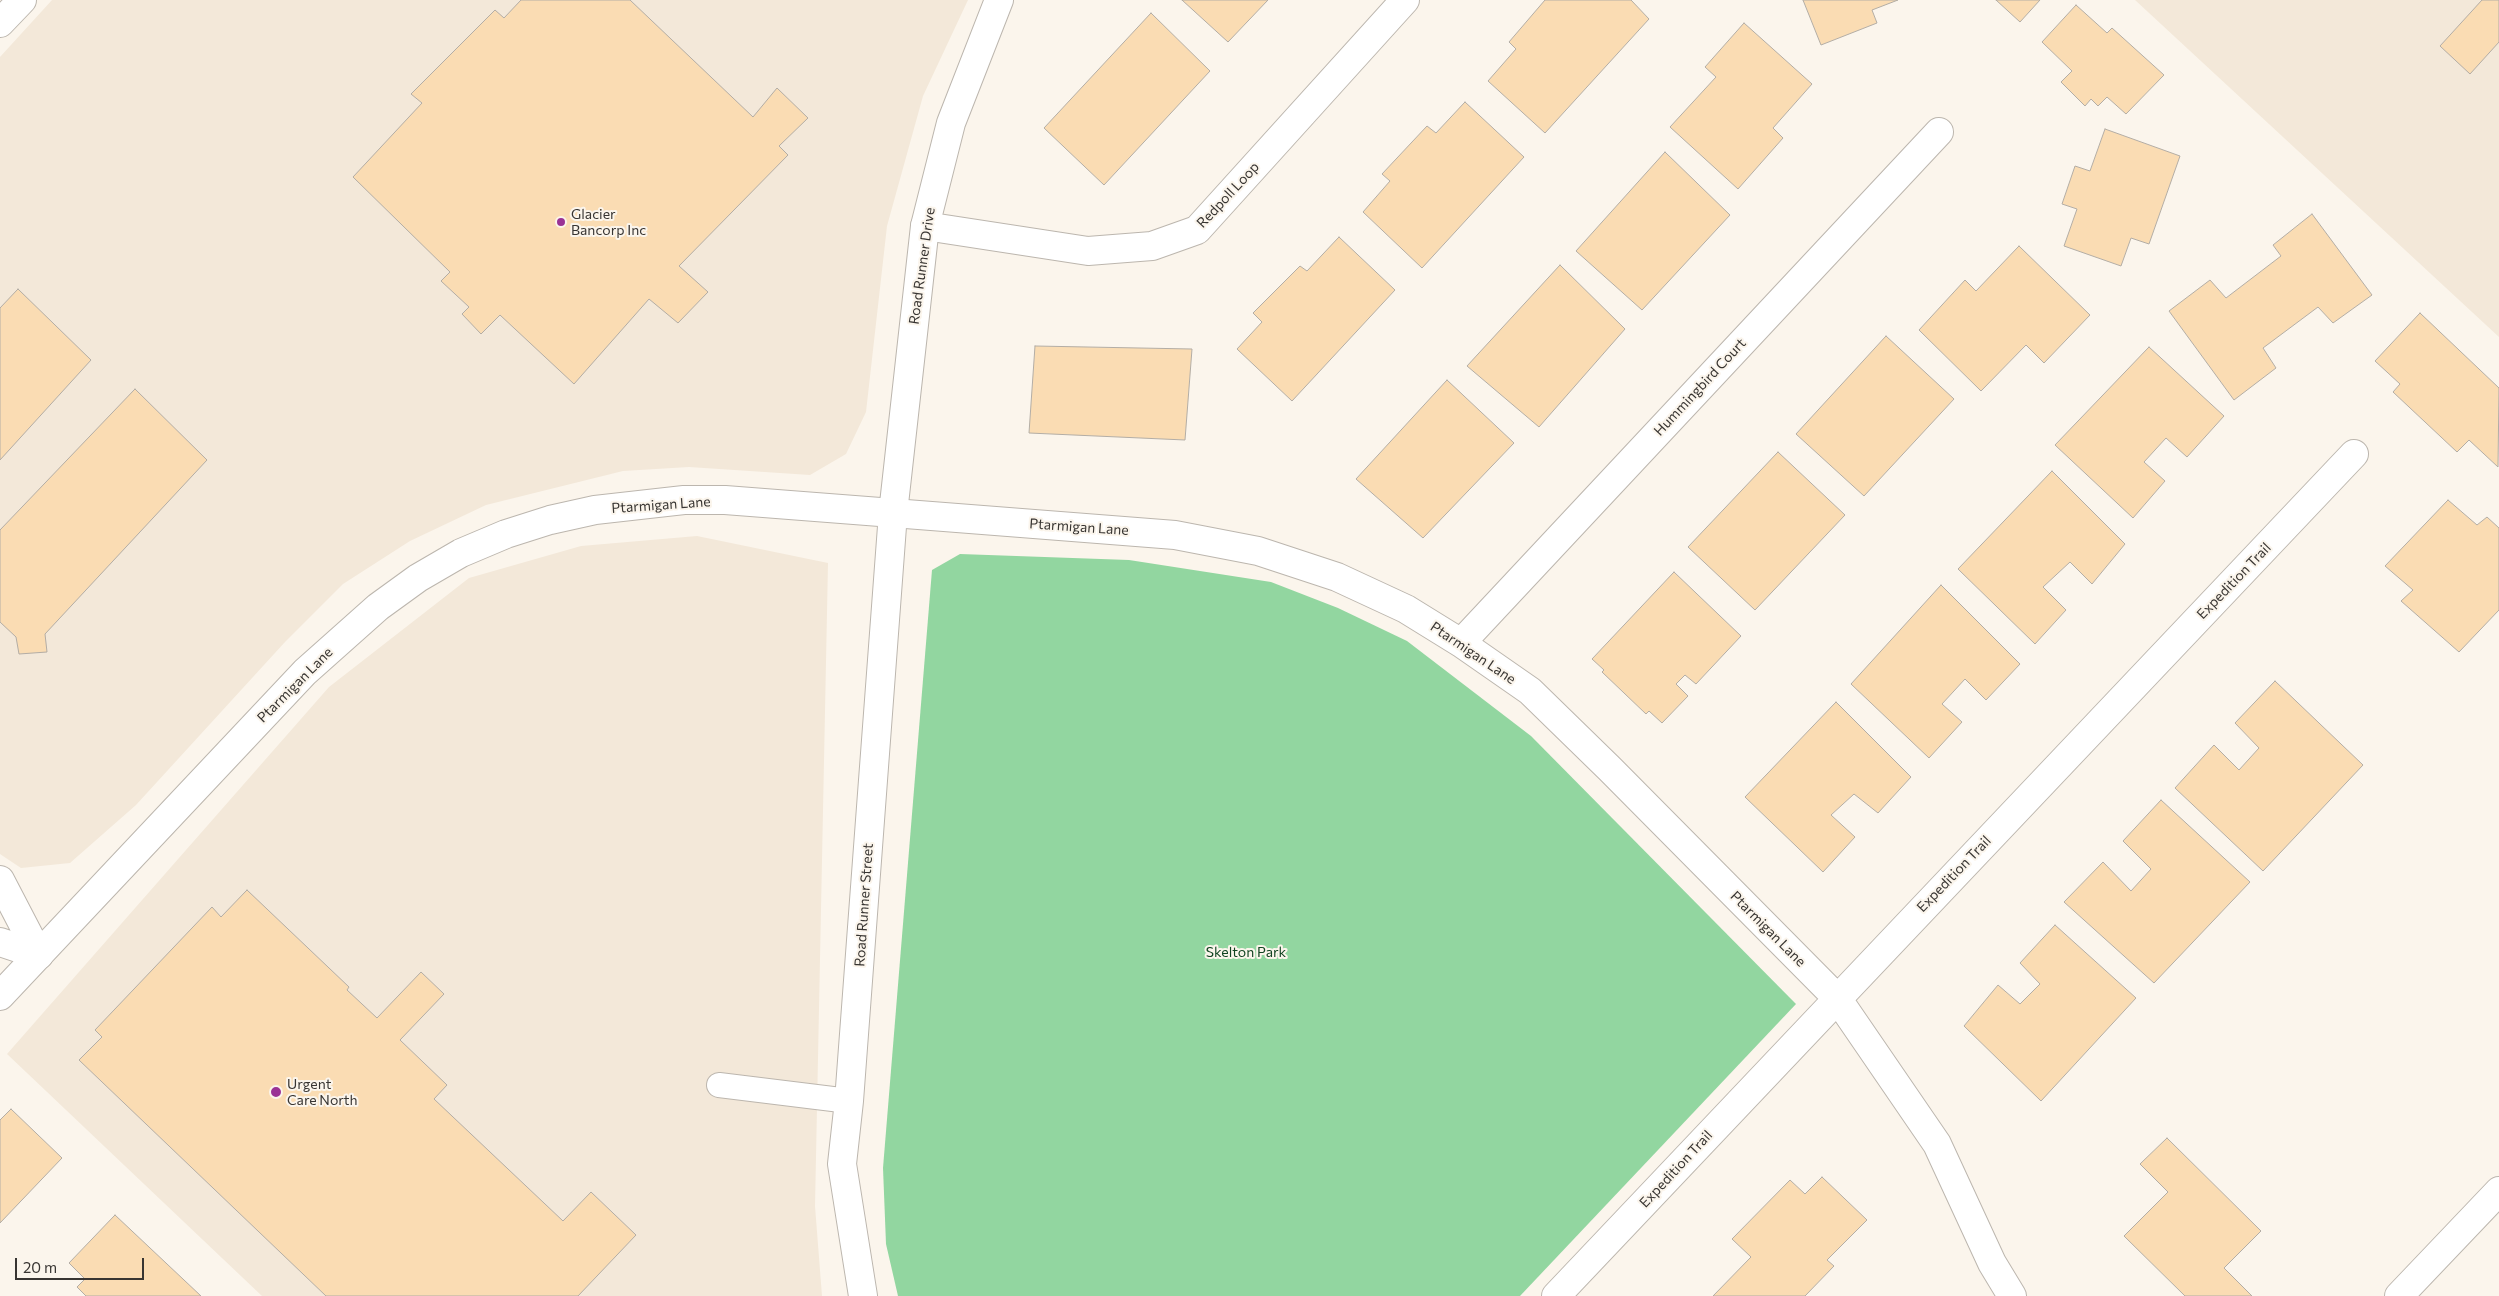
<!DOCTYPE html>
<html>
<head>
<meta charset="utf-8">
<style>
  body { margin:0 }
  #map { position:relative; width:2499px; height:1296px; overflow:hidden; background:#fbf5ec; font-family:Commissioner,sans-serif }
  canvas { display:block }
  .scale { position:absolute; left:15px; top:1258px; width:129px; height:22px; box-sizing:border-box; border:2px solid #383532; border-top:0; padding-left:6px; font-size:15px; line-height:18px; white-space:nowrap; color:#383532; -webkit-text-stroke:4px #fbf5ec; paint-order:stroke }
</style>
</head>
<body>
<div id="map">
<canvas width="2499" height="1296"></canvas>
<div class="scale">20 m</div>
</div>
<script>
const c = document.querySelector('canvas').getContext('2d');
c.lineJoin = 'round';
function fill(path, color) { c.fillStyle = color; c.fill(path, 'evenodd'); }
const toPath = rows => new Path2D(rows.map(r => 'M' + r).join(''));
function stroke(path, color, width, dash) { c.strokeStyle = color; c.lineWidth = width; c.lineCap = dash ? 'butt' : 'round'; c.setLineDash(dash || []); c.stroke(path); }
function write(font, color, halo, rows, align = 'center') {
  c.font = font + ' Commissioner,sans-serif'; c.lineWidth = 4; c.setLineDash([]); c.textBaseline = 'middle'; c.strokeStyle = halo; c.fillStyle = color; for (const [text, x, y, turn = 0] of rows) {
    c.save(); c.translate(x, y); c.rotate((+turn || 0) * Math.PI / 180); c.textAlign = isNaN(turn) ? turn : align; if (halo) c.strokeText(text, 0, 0); c.fillText(text, 0, 0); c.restore();
  }
}
const built = toPath([
  [52,0,968,0,923,96,887,226,866,412,846,454,810,475,689,467,623,471,486,505,410,541,343,584,285,642,136,805,70,863,21,868,0,854,0,57],
  [2135,0,2499,0,2499,337],
  [697,536,828,563,815,1206,822,1296,262,1296,7,1054,329,687,469,578,581,546]
]);
const green = toPath([
  [960,554,1129,560,1271,582,1338,608,1407,641,1531,736,1796,1004,1520,1296,898,1296,886,1244,883,1168,932,570]
]);
const building = toPath([
  [521,0,630,0,753,117,777,88,808,118,779,146,788,155,679,266,708,292,678,323,649,299,574,384,500,315,481,334,462,314,469,307,441,281,450,272,353,177,422,103,411,94,495,10,504,18,521,0],
  [1182,0,1268,0,1228,42,1182,0],
  [1545,0,1631,0,1649,19,1545,133,1488,81,1516,49,1509,42,1545,0],
  [1803,0,1898,0,1872,10,1877,23,1821,45,1803,0],
  [1996,0,2040,0,2020,22,1996,0],
  [2482,0,2499,0,2499,42,2470,74,2440,46,2482,0],
  [2076,5,2107,33,2112,28,2164,75,2126,114,2107,97,2098,106,2091,99,2085,106,2061,82,2072,71,2042,42,2076,5],
  [1151,13,1210,71,1104,185,1044,128,1151,13],
  [1744,23,1812,84,1773,128,1783,138,1738,189,1670,127,1716,77,1705,67,1744,23],
  [1465,102,1524,157,1422,268,1363,212,1390,181,1382,174,1427,126,1436,133,1465,102],
  [2105,129,2180,156,2149,244,2131,238,2121,266,2064,246,2077,209,2062,204,2075,166,2090,171,2105,129],
  [1665,152,1730,215,1642,310,1576,251,1665,152],
  [2312,214,2372,295,2333,323,2318,307,2263,348,2276,368,2234,400,2169,311,2210,280,2226,298,2281,256,2273,245,2312,214],
  [1339,237,1395,290,1292,401,1237,349,1262,322,1253,313,1300,266,1307,271,1339,237],
  [2019,246,2090,315,2044,363,2026,345,1981,391,1919,330,1965,280,1976,291,2019,246],
  [1560,265,1625,329,1539,427,1467,366,1560,265],
  [18,289,91,360,0,460,0,308,18,289],
  [2420,313,2499,388,2498,467,2469,440,2457,452,2393,392,2400,384,2375,361,2420,313],
  [1886,336,1954,399,1864,496,1796,434,1886,336],
  [1035,346,1192,349,1185,440,1029,433,1035,346],
  [2149,347,2224,416,2187,457,2166,438,2144,462,2165,481,2133,518,2055,445,2149,347],
  [1447,380,1514,443,1423,538,1356,479,1447,380],
  [135,389,207,460,45,634,47,652,19,654,16,637,0,622,0,530,135,389],
  [1778,452,1845,515,1755,610,1688,547,1778,452],
  [2052,471,2125,544,2092,584,2070,562,2043,587,2066,610,2035,644,1958,569,2052,471],
  [2448,500,2477,525,2487,517,2499,528,2499,610,2459,652,2401,601,2413,590,2385,566,2448,500],
  [1674,572,1741,636,1696,684,1685,675,1676,684,1688,696,1662,723,1649,711,1646,714,1602,672,1604,670,1592,659,1674,572],
  [1941,585,2020,664,1986,700,1965,679,1942,704,1962,722,1929,758,1851,684,1941,585],
  [2275,681,2363,765,2263,871,2175,788,2214,745,2239,770,2259,748,2235,723,2275,681],
  [1836,702,1911,777,1878,813,1854,794,1831,815,1855,837,1823,872,1745,797,1836,702],
  [2161,800,2250,882,2154,983,2064,902,2103,862,2131,891,2151,869,2123,841,2161,800],
  [247,890,349,987,347,990,377,1018,421,972,444,994,400,1040,447,1085,434,1099,563,1221,591,1192,636,1235,578,1296,326,1296,79,1060,102,1037,95,1030,212,907,221,917,247,890],
  [2055,925,2136,998,2041,1101,1964,1026,1998,985,2020,1004,2040,984,2020,963,2055,925],
  [11,1109,62,1158,0,1223,0,1120,11,1109],
  [2167,1138,2261,1231,2224,1268,2252,1296,2185,1296,2124,1236,2168,1192,2140,1164,2167,1138],
  [1822,1177,1867,1220,1827,1260,1834,1266,1805,1296,1713,1296,1751,1257,1732,1239,1790,1180,1805,1194,1822,1177],
  [115,1215,201,1296,86,1296,77,1287,85,1279,69,1263,115,1215]
]);
const lane = toPath([
  [719,1085,849,1101]
]);
const street = toPath([
  [0,23,22,0],
  [925,226,1088,251,1152,246,1197,230,1405,0],
  [893,513,1175,535,1258,551,1337,577,1406,609,1461,643,1530,691,1610,769,1837,998,1937,1144,1992,1263,2012,1296],
  [1461,643,1939,132],
  [0,880,39,955],
  [0,942,39,955],
  [1556,1296,2354,454],
  [2399,1296,2499,1191]
]);
const secondary = toPath([
  [0,996,305,672,378,607,418,578,461,553,506,534,550,520,595,510,684,500,725,500,893,513],
  [863,1296,842,1164,849,1101,893,513,925,226,951,123,999,0]
]);
const markers = [
  [561,222,5,"#9a3295"],
  [276,1092,6,"#9a3295"]
];
const streetNames = [
  ["Redpoll Loop",1228,195,-47],
  ["Road Runner Drive",922,266,-82],
  ["Hummingbird Court",1700,387,-47],
  ["Ptarmigan Lane",661,505,-4],
  ["Ptarmigan Lane",1079,527,4],
  ["Expedition Trail",2234,581,-46],
  ["Ptarmigan Lane",1473,653,34],
  ["Ptarmigan Lane",295,685,-45],
  ["Expedition Trail",1954,874,-46],
  ["Road Runner Street",864,905,-86],
  ["Ptarmigan Lane",1768,929,45],
  ["Expedition Trail",1676,1169,-47]
];
const poiNames = [
  ["Glacier",571,214],
  ["Bancorp Inc",571,230],
  ["Urgent",287,1084],
  ["Care North",287,1100]
];
const parkNames = [
  ["Skelton Park",1246,952]
];
fill(built, '#f3e8d9');
fill(green, '#92d6a0');
fill(building, '#fadcb3');
stroke(building, '#b3ada5', 1);
stroke(lane, '#bcb6ae', 26);
stroke(street, '#bcb6ae', 30);
stroke(secondary, '#bcb6ae', 30);
stroke(lane, '#fff', 24);
stroke(street, '#fff', 28);
stroke(secondary, '#fff', 28);
for (const [x, y, r, color] of markers) { const dot = new Path2D(); dot.arc(x, y, r, 0, 2 * Math.PI); c.fillStyle = color; c.fill(dot); stroke(dot, '#fbf5ec', 2); }
write('14px', '#383532', '#fbf5ec', streetNames);
write('14px', '#383532', '#fbf5ec', poiNames, 'left');
write('14px', '#114421', '#fbf5ec', parkNames);
</script>
</body>
</html>
